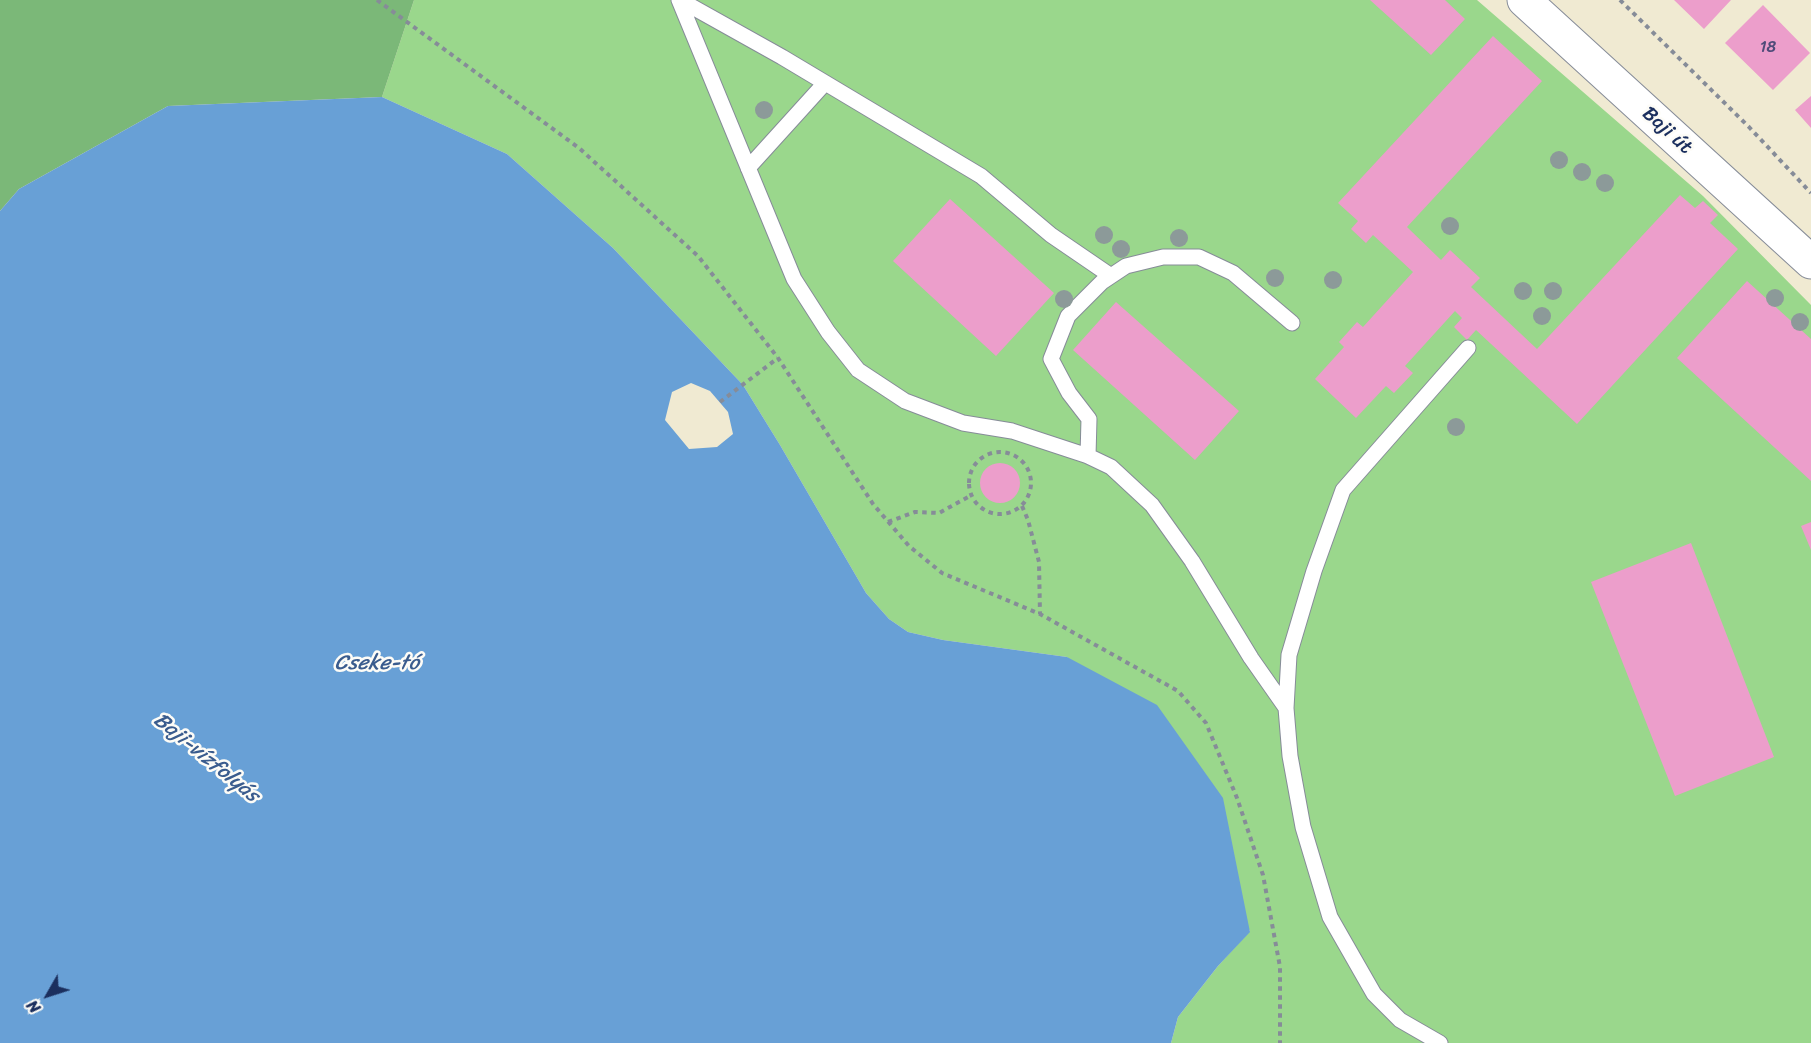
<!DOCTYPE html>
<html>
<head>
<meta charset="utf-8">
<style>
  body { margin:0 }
  #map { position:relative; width:1811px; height:1043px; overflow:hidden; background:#f0ead2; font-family:Sriracha,sans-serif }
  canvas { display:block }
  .north { position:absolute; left:18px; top:965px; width:60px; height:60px; -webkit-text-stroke:4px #fdfcf7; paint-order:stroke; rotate:231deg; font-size:16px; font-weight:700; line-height:24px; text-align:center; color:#1b2f5e }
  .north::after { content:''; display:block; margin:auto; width:21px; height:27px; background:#1b2f5e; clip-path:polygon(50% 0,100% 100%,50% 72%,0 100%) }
</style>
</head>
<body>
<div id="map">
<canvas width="1811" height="1043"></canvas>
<div class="north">N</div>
</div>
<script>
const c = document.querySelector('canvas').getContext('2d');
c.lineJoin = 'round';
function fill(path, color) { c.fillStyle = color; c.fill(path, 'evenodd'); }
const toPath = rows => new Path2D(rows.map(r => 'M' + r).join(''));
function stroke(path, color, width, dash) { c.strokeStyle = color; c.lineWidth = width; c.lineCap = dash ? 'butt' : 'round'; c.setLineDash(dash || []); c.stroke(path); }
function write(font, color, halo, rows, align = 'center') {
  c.font = font + ' Sriracha,sans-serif'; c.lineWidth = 5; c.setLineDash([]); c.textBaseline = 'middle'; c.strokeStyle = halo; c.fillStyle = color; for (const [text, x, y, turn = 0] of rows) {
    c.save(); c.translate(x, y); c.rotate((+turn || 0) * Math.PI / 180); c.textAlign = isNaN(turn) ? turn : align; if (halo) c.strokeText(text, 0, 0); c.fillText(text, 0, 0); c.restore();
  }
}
const green = toPath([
  [414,0,1477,0,1703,196,1811,305,1811,1043,1171,1043,1178,1017,1218,966,1250,931,1067,657,943,640,908,632,889,619,866,593,780,445,743,385,613,248,507,154,382,97]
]);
const forest = toPath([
  [0,0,414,0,382,97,168,106,19,189,0,211]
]);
const water = toPath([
  [382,97,507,154,613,248,743,385,780,445,866,593,889,619,908,632,943,640,1067,657,1157,705,1223,798,1250,932,1218,966,1178,1017,1171,1043,0,1043,0,211,19,189,168,106],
  [691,383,710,391,728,412,733,434,717,447,689,449,665,420,672,392]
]);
const building = toPath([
  [1370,0,1445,0,1465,19,1431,55],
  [1674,0,1731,0,1704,29],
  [1763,5,1810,53,1773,90,1725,43],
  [1493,36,1542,81,1407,227,1441,260,1450,250,1480,278,1471,287,1537,349,1680,195,1695,208,1703,201,1718,215,1710,223,1738,249,1577,424,1476,330,1467,340,1454,327,1462,318,1455,311,1405,366,1413,373,1394,393,1386,386,1356,418,1315,379,1344,347,1339,342,1357,322,1363,327,1413,272,1373,235,1366,243,1351,229,1358,221,1338,203],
  [1811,96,1811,128,1795,110],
  [950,199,1054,293,996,356,893,261],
  [1747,281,1811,339,1811,481,1677,358],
  [1116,302,1239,411,1195,460,1073,350],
  '980 483a20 20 0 1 1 40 0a20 20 0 1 1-40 0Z',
  [1811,522,1811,550,1801,526],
  [1691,543,1774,757,1675,796,1591,582]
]);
const path = toPath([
  [377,0,579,148,698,256,778,358,873,504,909,546,942,573,1040,614,1178,691,1206,723,1237,798,1263,875,1280,967,1280,1043],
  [1620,0,1749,127,1811,193],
  [720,402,778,358],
  '969 483a31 31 0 1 1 62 0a31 31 0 1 1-62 0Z',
  [1022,506,1028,520,1039,562,1040,614],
  [888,522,915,512,939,513,970,496]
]);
const lane = toPath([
  [679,0,794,279,828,332,858,370,905,401,963,423,1012,431,1088,456,1111,467,1152,505,1192,561,1251,658,1286,708],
  [680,0,782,57,981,176,1051,235,1111,276],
  [748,168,825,83],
  [1088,456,1089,419,1069,393,1051,359,1068,316,1102,282,1126,266,1163,257,1199,257,1233,273,1292,323],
  [1440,1043,1400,1020,1374,994,1330,917,1303,827,1290,756,1286,708,1289,655,1314,571,1343,490,1468,348]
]);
const secondary = toPath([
  [1524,0,1811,262]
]);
const trees = [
  [764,110],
  [1559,160],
  [1582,172],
  [1605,183],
  [1450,226],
  [1104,235],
  [1179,238],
  [1121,249],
  [1275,278],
  [1333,280],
  [1523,291],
  [1553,291],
  [1775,298],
  [1064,299],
  [1542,316],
  [1800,322],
  [1456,427]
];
const numberNames = [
  ["18",1768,48]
];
const streetNames = [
  ["Baji út",1667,131,42]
];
const waterNames = [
  ["Cseke-tó",377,664],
  ["Baji-vízfolyás",206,758,39]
];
fill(green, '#9ad78c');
fill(forest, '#7bb878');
fill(water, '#68a0d6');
fill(building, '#ec9ecb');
stroke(lane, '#868c98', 17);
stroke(secondary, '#868c98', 35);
stroke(path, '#868c98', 4, [4.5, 4.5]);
stroke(lane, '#fff', 15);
stroke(secondary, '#fff', 33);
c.fillStyle = '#8c9a99';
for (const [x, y] of trees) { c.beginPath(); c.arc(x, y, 9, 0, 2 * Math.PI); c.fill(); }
write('16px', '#4f4b79', null, numberNames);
write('20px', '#1b2f5e', '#fdfcf7', streetNames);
write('italic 21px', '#3a5c8e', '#fdfcf7', waterNames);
</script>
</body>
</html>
